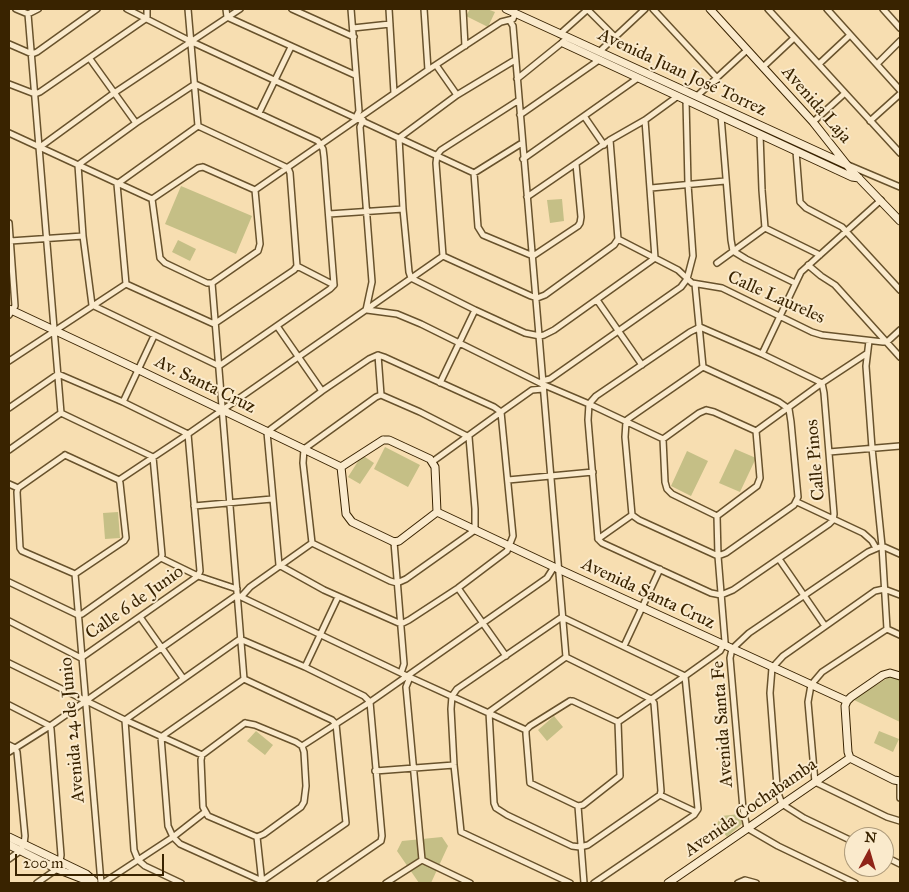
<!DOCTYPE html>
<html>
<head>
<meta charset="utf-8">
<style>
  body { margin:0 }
  #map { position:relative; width:909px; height:892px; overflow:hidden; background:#f7deb1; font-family:"IM FELL Great Primer",serif }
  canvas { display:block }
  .frame { position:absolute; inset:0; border:10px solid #392300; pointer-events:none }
  .north { position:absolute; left:844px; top:827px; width:50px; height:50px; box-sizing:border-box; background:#faeacc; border:1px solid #ad9a7a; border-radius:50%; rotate:6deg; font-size:14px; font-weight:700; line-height:20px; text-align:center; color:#392300 }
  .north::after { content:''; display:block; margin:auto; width:18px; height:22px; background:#8f2418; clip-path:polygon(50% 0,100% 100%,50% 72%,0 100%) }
  .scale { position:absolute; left:15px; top:854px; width:149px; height:22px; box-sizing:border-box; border:2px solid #392300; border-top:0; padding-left:6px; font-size:15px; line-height:18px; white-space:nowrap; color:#392300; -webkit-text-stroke:4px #faeacc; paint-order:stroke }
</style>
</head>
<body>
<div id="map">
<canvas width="909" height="892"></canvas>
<div class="frame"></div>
<div class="north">N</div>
<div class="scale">200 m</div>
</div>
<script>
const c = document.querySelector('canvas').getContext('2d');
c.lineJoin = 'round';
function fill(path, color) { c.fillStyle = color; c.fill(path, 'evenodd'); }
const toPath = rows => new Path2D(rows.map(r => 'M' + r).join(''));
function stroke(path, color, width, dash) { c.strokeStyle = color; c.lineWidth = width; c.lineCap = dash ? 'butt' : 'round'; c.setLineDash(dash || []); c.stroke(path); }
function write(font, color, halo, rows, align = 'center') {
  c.font = font + ' "IM FELL Great Primer",serif'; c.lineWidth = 4; c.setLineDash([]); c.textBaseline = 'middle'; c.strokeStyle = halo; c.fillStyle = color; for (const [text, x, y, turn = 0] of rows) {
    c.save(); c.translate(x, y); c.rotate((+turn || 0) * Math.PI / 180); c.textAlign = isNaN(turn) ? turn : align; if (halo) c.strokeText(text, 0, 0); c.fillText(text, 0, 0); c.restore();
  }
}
const green = toPath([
  [470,9,487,9,495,12,488,27,466,16],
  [181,186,252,216,236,254,165,224],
  [562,199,564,221,550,223,547,200],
  [178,240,196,249,190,261,172,252],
  [385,447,420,465,408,487,374,469],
  [735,449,756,458,740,492,719,483],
  [687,451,708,461,691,496,671,486],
  [362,455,374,463,360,484,348,477],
  [118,512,120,538,105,539,103,513],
  [891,676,900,680,900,722,854,700,855,698],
  [554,716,563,727,547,741,538,730],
  [256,731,273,745,265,755,247,741],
  [879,731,899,739,893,752,874,743],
  [740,814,742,824,727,837,717,824,721,816],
  [442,837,448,846,431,883,419,883,397,851,402,841]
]);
const street = toPath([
  [16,9,28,14,38,9],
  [127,9,190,41,474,173],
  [188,9,198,126],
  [226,9,227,17,355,75],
  [292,9,354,37],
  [351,9,359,111,356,117],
  [389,9,394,93],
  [424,9,428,70],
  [463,9,465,46],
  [587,9,614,36],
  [653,9,717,78],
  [768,9,900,153],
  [827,9,900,90],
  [883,9,900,28],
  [28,14,61,413],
  [510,21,513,26,566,657],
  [353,28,390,24],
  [560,34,588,9],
  [9,44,32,54,37,52,97,9],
  [599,52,645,9],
  [90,59,136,123],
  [515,60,457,95,399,138,403,209,409,272,411,278,475,310,525,333,540,336,544,335,554,330,655,258,645,120],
  [819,64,850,35],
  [877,64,900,41],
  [436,65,457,95],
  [763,67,794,38],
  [517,79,564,41],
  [9,84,35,94,40,92,147,18,147,9],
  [195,84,318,141,323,149,324,157,334,285,330,289,219,366,92,305,83,236,78,165,136,123,195,84],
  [697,96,747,50],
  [259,113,291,47],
  [520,115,599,60],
  [584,116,604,145],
  [721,116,731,240,733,251,746,259,795,283],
  [363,120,360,127,372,282,366,310],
  [870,121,900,94],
  [813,122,845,93],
  [9,133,152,199],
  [760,134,762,190,765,228,820,255],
  [522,143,474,173,478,227,483,235,533,256,578,226,580,223,581,217,576,164],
  [40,147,114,93,240,9],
  [796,151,800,202,806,208,842,227,900,290],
  [523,159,638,78],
  [848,165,900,187],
  [203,167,255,190,260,244,258,251,212,283,207,283,165,263,160,258,152,199,198,168,203,167],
  [651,188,725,181],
  [255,190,428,70,501,22,513,19,515,13],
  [527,197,610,140,645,120,678,96],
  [329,214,403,209],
  [9,223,15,306,9,315],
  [618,239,678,270,692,283,722,288,812,332,822,335,883,342,887,342,900,330],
  [10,241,83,236],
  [443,256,531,296,537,298,545,295,614,245,618,239,610,140],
  [443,256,436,163,437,155,441,150,519,100],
  [717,263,765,228],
  [808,265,821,276,835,285,900,357],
  [297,266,334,285],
  [212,283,244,679],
  [126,284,214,324,294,270,297,266,290,173,288,168,198,126],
  [126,284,117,184,198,126],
  [695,284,703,367],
  [597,300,642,365],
  [367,310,397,314,421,324,542,384,589,404,663,439],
  [277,326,322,391],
  [700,327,762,354,822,383,824,393,834,514,833,520,829,524,733,590,721,595,711,593,602,543,598,539,588,420,589,404,596,396,690,332,700,327],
  [869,341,866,366,872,448,882,546,887,629],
  [762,354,801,272,881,200],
  [378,355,381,395],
  [9,361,126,284],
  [703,367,779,402,789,409,791,422,798,497,794,505,726,553,718,556,639,520,632,515,625,437,626,422,628,419,703,367],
  [542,381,550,379,681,287,687,279,693,256,688,184,686,100],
  [440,383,475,310],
  [123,402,154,336],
  [9,408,58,374,123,402,188,434,200,571,198,576],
  [706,410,714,412,756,431,760,478,757,486,717,516,672,494,667,489,665,482,663,439,699,413,706,410],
  [501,412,513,536,507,551,458,588,409,620,401,624,324,590,279,565,267,432,322,391,369,359,378,355,384,357,494,407,501,412,532,390,543,389],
  [756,431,822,383,866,354],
  [9,450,61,413],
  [829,452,900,446],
  [65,455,119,480,120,483,126,538,124,541,75,574,22,551,20,548,17,492,18,488,65,455],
  [432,462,501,412],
  [119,480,188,434,443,256],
  [508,480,593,472],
  [9,484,18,488],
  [797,502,863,533,872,541,876,548],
  [194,506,272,499],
  [598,539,632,515],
  [394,542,404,664,401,673],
  [312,543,303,463,304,449,376,397,381,395,420,412,469,437],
  [312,543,390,581,397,583,406,579,475,530,475,509,469,437],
  [882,546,900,554],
  [161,558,198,576,237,589],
  [779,559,825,626],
  [75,574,101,883],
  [9,582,78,615,82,614,161,558,162,555,153,457,61,413],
  [458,588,506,656],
  [241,597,250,587,312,543],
  [140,617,183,678],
  [562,617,457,689,452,696,451,709,454,765,461,832,570,883],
  [562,617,685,676,618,722],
  [9,621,81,658,198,576],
  [900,635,887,629,822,672,811,685,808,702,815,782,887,817,900,821],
  [624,646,660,569],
  [566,657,651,699,654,703,661,791,660,795,588,845,580,847,572,846,507,815,496,808,494,803,489,712,566,657],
  [9,663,125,720,202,755],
  [305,667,338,597],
  [410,677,406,687,422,860],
  [244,679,332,720,336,724,346,823,262,881,180,844,173,837,168,826,161,737,244,679],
  [570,701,573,701,618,722,620,776,583,805,578,806,530,783,526,734,526,730,530,726,570,701],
  [9,705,50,726,51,729,61,855,60,862,57,869,37,883],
  [245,723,255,725,296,742,302,746,304,752,306,786,304,802,301,807,264,834,257,837,208,816,203,807,201,760,202,755,245,723],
  [9,745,15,748,17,752,25,836,24,844,20,851,9,859],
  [302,746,370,702,547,578,554,567],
  [9,752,50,726,237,595,405,675,526,730],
  [375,771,454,765],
  [900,781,900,798],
  [660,795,696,812],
  [578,806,584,883],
  [257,837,262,883],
  [854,842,804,818,782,804,779,796,777,786,770,693,772,668,783,656,875,591,884,589,900,595],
  [884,856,900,864],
  [422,860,470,883],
  [103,883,173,837,205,812],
  [181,883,145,866,138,860,134,850,125,720,240,639,305,667,364,696,370,702,382,836,381,841,320,883],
  [386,883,422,860],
  [594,883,694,815,698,809,685,676,720,651,725,642,718,556,717,516],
  [738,883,745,880,756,883],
  [855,883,778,846,747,828,743,809,730,658,732,649,749,633,868,552,882,546]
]);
const secondary = toPath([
  [506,9,847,165],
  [710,9,813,122,851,170,900,221],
  [563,43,852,177,859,178],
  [9,309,139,370,341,467],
  [383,440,389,440,430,459,435,467,437,512,399,541,394,542,352,522,346,514,341,467,383,440],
  [437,512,554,567,847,701],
  [900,676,890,673,883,675,851,697,847,701,845,706,848,752,850,758,894,780,900,781],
  [9,837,86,874,94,881],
  [9,845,57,869,88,881,94,881],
  [668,883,850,758]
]);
const streetNames = [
  ["Avenida Juan José Torrez",682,73,25],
  ["Avenida Laja",816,105,49],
  ["Calle Laureles",776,298,24],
  ["Av. Santa Cruz",205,385,26],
  ["Calle Pinos",816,460,-95],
  ["Avenida Santa Cruz",648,594,25],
  ["Calle 6 de Junio",135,603,-35],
  ["Avenida Santa Fe",723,724,-94],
  ["Avenida 24 de Junio",73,730,-95],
  ["Avenida Cochabamba",751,808,-35]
];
fill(green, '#c5bf86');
stroke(street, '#68522c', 8);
stroke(secondary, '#392300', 9);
stroke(street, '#faeacc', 5);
stroke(secondary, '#faeacc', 7);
write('18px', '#392300', '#faeacc', streetNames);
</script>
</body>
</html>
